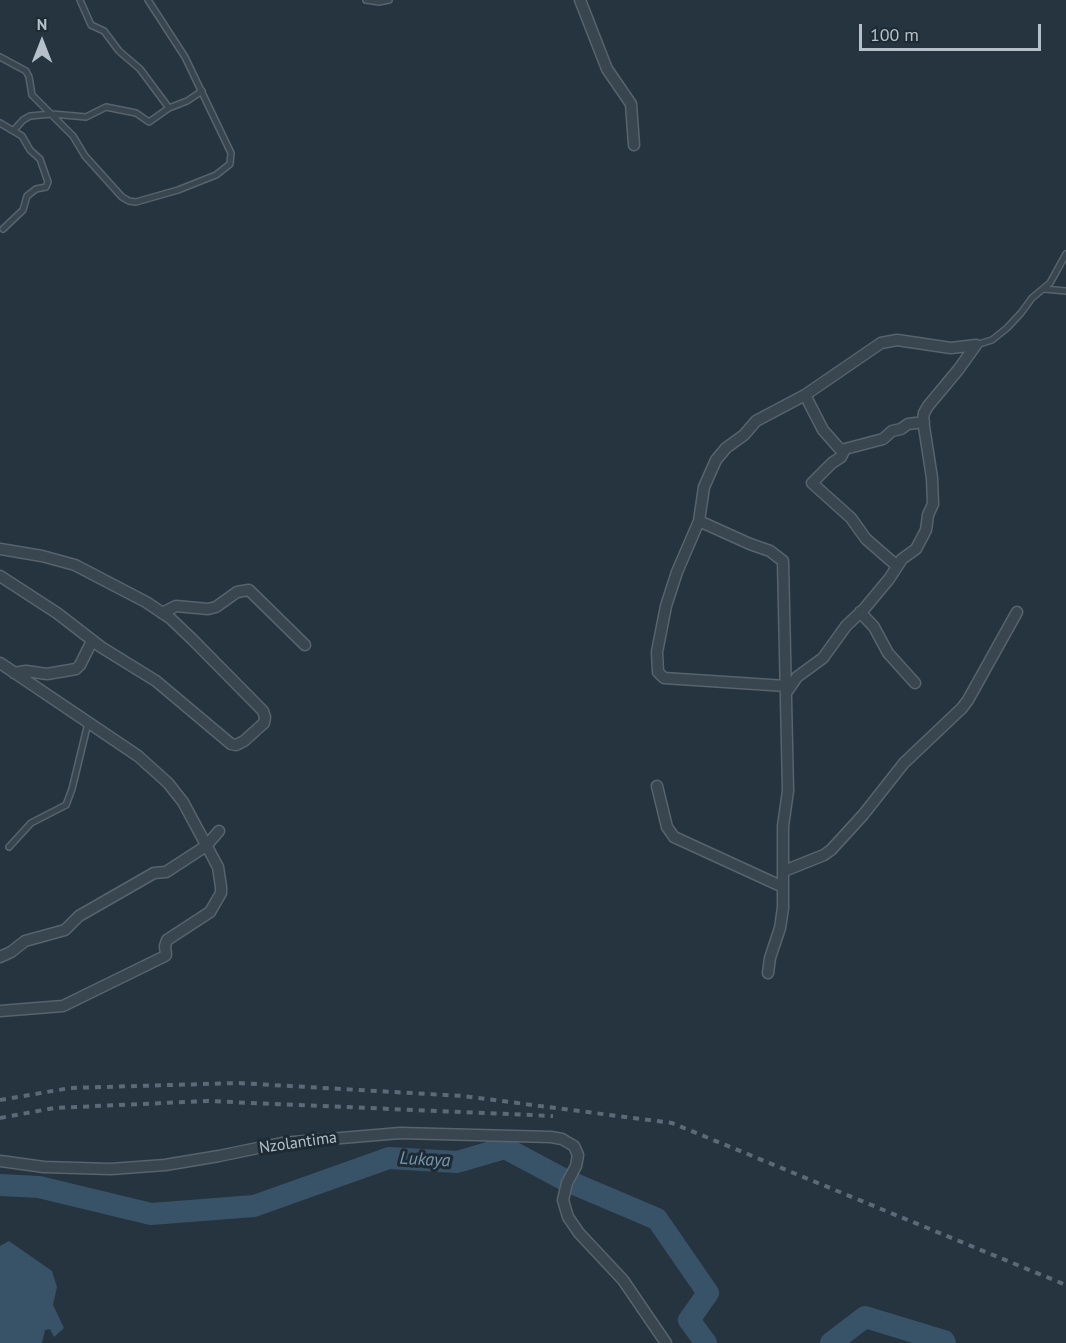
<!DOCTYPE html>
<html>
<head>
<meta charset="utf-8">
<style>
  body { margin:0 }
  #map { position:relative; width:1066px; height:1343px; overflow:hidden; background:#25343f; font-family:"PT Sans",sans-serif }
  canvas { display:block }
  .north { position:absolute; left:12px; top:12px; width:60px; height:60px; -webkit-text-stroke:4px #1e2b34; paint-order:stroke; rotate:0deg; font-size:16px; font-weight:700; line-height:24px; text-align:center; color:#b5c0ca }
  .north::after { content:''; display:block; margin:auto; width:21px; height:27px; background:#b5c0ca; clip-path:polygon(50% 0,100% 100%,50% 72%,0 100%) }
  .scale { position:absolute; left:859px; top:24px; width:182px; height:27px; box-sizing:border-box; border:3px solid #b5c0ca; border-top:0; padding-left:8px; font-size:18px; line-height:21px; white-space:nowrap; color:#b5c0ca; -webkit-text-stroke:4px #1e2b34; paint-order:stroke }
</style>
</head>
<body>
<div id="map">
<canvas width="1066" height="1343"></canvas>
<div class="north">N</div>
<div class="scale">100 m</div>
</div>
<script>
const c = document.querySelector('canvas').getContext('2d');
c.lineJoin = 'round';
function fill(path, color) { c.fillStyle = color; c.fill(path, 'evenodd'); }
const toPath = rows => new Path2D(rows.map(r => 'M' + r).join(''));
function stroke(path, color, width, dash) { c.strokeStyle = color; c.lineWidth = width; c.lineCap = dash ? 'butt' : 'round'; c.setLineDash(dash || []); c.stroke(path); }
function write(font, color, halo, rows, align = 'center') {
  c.font = font + ' "PT Sans",sans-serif'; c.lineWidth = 6; c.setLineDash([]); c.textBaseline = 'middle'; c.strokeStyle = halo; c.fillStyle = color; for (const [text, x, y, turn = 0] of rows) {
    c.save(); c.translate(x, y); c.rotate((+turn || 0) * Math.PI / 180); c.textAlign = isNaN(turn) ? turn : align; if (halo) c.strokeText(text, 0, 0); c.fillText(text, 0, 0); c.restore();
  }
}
const water = toPath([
  [9,1241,52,1271,57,1287,53,1305,64,1328,54,1337,50,1329,45,1330,42,1343,0,1343,0,1246]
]);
const river = toPath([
  [0,1185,39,1187,151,1214,254,1206,389,1158,457,1162,505,1148,565,1180,657,1219,708,1293,689,1320,706,1343],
  [831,1343,865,1317,944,1341,945,1343]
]);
const lane = toPath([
  [80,0,91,25,104,31,119,51,140,69,169,108],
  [366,0,379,2,389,0],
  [0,57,26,71,29,77,32,95,73,136,85,156,122,197,129,201,136,202,178,190,216,175,230,164,231,153,185,57,148,0],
  [0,123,22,136,30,150,40,159,48,182,46,187,36,189,27,196,23,210,3,229],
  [14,130,23,120,30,116,52,114,86,117,106,107,136,113,149,122,169,108,187,101,202,91],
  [1044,289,1066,291],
  [976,345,992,340,1007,328,1021,313,1032,298,1050,283,1066,254],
  [9,847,31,823,66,805,72,789,88,723]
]);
const street = toPath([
  [580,0,607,69,631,104,634,145],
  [805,395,823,430,838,447,841,450,845,449],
  [699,521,750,544,770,551,783,561,788,791,783,826,783,908,780,928,770,958,768,973],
  [0,549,42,556,75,565,146,602,170,618,193,640,263,711,265,717,264,723,244,741,236,745,231,744,156,681,101,647,57,613,0,576],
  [897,566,866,539,851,518,812,483,832,463,841,457,845,449,883,439,892,431,901,429,908,424,924,422],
  [860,612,874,627,888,653,915,683],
  [162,613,176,606,208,609,216,607,237,592,249,590,305,645],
  [0,663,138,756,168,783,183,802,218,867,221,887,221,893,210,912,167,940,165,946,166,955,163,957,63,1006,0,1011],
  [14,673,26,671,47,674,76,669,80,665,92,641],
  [786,686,664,678,658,672,657,652,666,606,677,572,699,521,704,487,716,460,726,448,744,435,756,421,805,395,881,343,897,340,951,348,976,345],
  [786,693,797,677,823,658,846,626,864,609,889,579,902,559,916,549,926,530,928,515,933,504,932,478,923,420,924,413,928,406,958,370,976,345],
  [657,786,667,827,674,837,783,887],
  [784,871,824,855,831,850,863,815,904,763,962,708,968,700,1017,612],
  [0,957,11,952,25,941,65,930,79,916,154,873,166,872,206,846,219,831],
  [0,1161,44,1167,111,1169,165,1165,219,1156,282,1143,400,1133,551,1137,562,1139,574,1146,578,1155,576,1166,567,1183,563,1200,568,1217,579,1233,623,1280,666,1343]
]);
const rail = toPath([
  [0,1100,70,1088,238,1083,463,1096,672,1123,1066,1285],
  [0,1118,54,1108,207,1101,553,1116]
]);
const streetNames = [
  ["Nzolantima",298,1143,-8]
];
const waterNames = [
  ["Lukaya",425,1160,3]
];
fill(water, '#385367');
stroke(river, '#385367', 22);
stroke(lane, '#57636d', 8);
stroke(street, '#57636d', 13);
stroke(lane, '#39454f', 5);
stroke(street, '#39454f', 10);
stroke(rail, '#5b6a76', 4, [6, 6]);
write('16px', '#b5c0ca', '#1e2b34', streetNames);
write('italic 18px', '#7596ad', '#1e2b34', waterNames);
</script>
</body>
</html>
